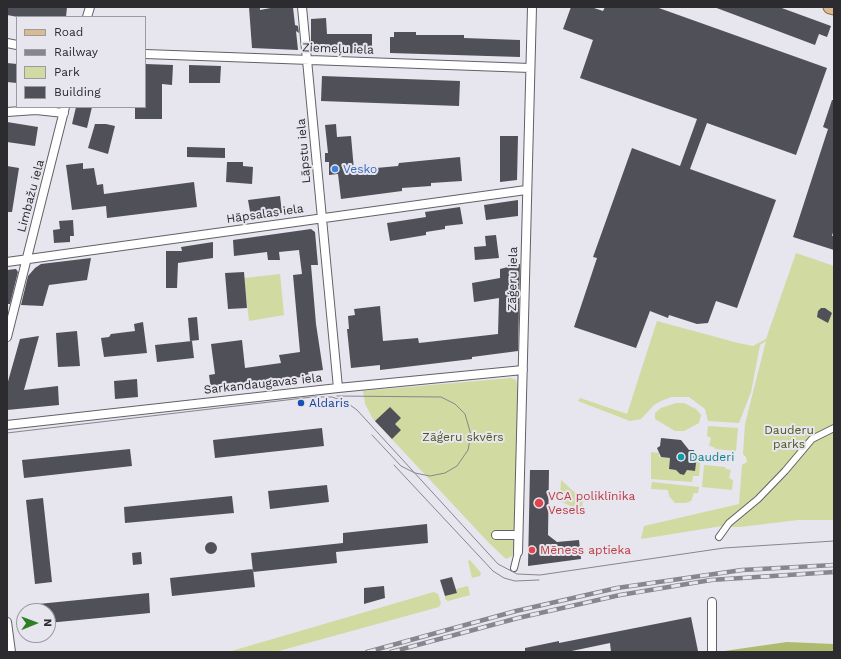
<!DOCTYPE html>
<html>
<head>
<meta charset="utf-8">
<style>
  body { margin:0 }
  #map { position:relative; width:841px; height:659px; overflow:hidden; background:#e7e5ed; font-family:"Work Sans",sans-serif }
  canvas { display:block }
  .frame { position:absolute; inset:0; border:8px solid #2c2b2f; pointer-events:none }
  .legend { position:absolute; left:16px; top:16px; width:130px; height:92px; box-sizing:border-box; background:#e7e5ed; border:1px solid #9c9ba1; margin:0; padding:5px 7px; list-style:none; font-size:12px; color:#2c2b2f }
  .legend li { display:flex; align-items:center; gap:8px; height:20px }
  .legend b { width:20px; border:1px solid #9c9ba1 }
  .north { position:absolute; left:16px; top:603px; width:40px; height:40px; box-sizing:border-box; background:#e7e5ed; border:1px solid #9c9ba1; border-radius:50%; rotate:89deg; font-size:11px; font-weight:700; line-height:16px; text-align:center; color:#2c2b2f }
  .north::after { content:''; display:block; margin:auto; width:14px; height:18px; background:#2e7e28; clip-path:polygon(50% 0,100% 100%,50% 72%,0 100%) }
</style>
</head>
<body>
<div id="map">
<canvas width="841" height="659"></canvas>
<div class="frame"></div>
<ul class="legend">
<li><b style="height:5px;background:#dabb91"></b>Road</li>
<li><b style="height:5px;background:#88868c"></b>Railway</li>
<li><b style="height:11px;background:#d0daa1"></b>Park</li>
<li><b style="height:11px;background:#505158"></b>Building</li>
</ul>
<div class="north">N</div>
</div>
<script>
const c = document.querySelector('canvas').getContext('2d');
c.lineJoin = 'round';
function fill(path, color) { c.fillStyle = color; c.fill(path, 'evenodd'); }
const toPath = rows => new Path2D(rows.map(r => 'M' + r).join(''));
function stroke(path, color, width, dash) { c.strokeStyle = color; c.lineWidth = width; c.lineCap = dash ? 'butt' : 'round'; c.setLineDash(dash || []); c.stroke(path); }
function write(font, color, halo, rows, align = 'center') {
  c.font = font + ' "Work Sans",sans-serif'; c.lineWidth = 4; c.setLineDash([]); c.textBaseline = 'middle'; c.strokeStyle = halo; c.fillStyle = color; for (const [text, x, y, turn = 0] of rows) {
    c.save(); c.translate(x, y); c.rotate((+turn || 0) * Math.PI / 180); c.textAlign = isNaN(turn) ? turn : align; if (halo) c.strokeText(text, 0, 0); c.fillText(text, 0, 0); c.restore();
  }
}
const green = toPath([
  [796,253,834,266,834,520,798,520,740,527,725,527,722,526,641,539,644,526,739,504,742,465,747,462,746,457,743,454,745,424,766,341,760,345,751,392,739,423,708,421,705,409,689,397,671,397,661,401,654,405,641,419,630,421,578,401,580,398,627,414,657,321,738,343,753,346,766,339],
  [280,274,284,315,249,321,244,278],
  [511,378,516,380,518,389,514,555,506,559,489,543,373,419,365,404,363,391],
  [676,403,684,403,696,409,701,415,699,423,684,431,675,431,655,419,655,413,661,408],
  [708,426,738,428,736,451,715,449,714,447,709,446,711,438,707,436],
  [651,452,659,453,659,457,670,458,669,469,678,470,680,474,684,475,687,470,695,471,697,456,701,456,699,476,693,476,692,482,651,479],
  [715,453,726,454,728,457,732,457,733,460,726,461,725,463,714,462,713,460,708,458,709,455,714,455],
  [704,465,725,467,726,469,731,470,729,478,733,480,732,490,702,487],
  [561,480,583,500,582,507,573,507,562,502,560,496],
  [652,482,699,487,698,493,694,493,691,501,686,503,675,503,669,496,668,490,651,489],
  [470,560,481,573,480,576,472,578,468,561],
  [468,586,470,595,448,601,445,599,445,596,457,593,456,589],
  [434,592,438,594,441,603,439,607,275,652,228,652]
]);
const forest = toPath([
  [787,642,834,644,834,652,717,652]
]);
const building = toPath([
  [7,7,67,7,66,17,18,17,7,15],
  [249,7,260,7,260,10,276,7,293,7,295,25,298,26,299,33,296,31,298,50,252,48],
  [571,7,591,7,603,11,605,7,656,7,827,68,796,155,707,123,690,169,776,200,737,308,716,301,708,323,697,324,669,315,668,318,650,311,636,348,574,327,597,258,593,257,632,148,680,166,697,119,580,78,593,40,563,29],
  [714,7,779,7,831,26,827,37,819,34,815,45],
  [326,18,327,34,372,34,372,54,317,52,311,46,311,19],
  [394,32,416,32,416,35,464,35,464,38,520,40,520,57,390,53,390,37,394,37],
  [7,63,17,64,17,83,7,82],
  [145,64,173,65,172,85,162,84,162,119,135,119,135,107,145,107],
  [189,65,221,66,220,83,189,83],
  [322,76,460,81,459,106,321,101],
  [832,100,834,100,834,229,832,236,834,236,834,250,793,237,828,129,823,127],
  [76,107,92,107,87,128,72,124],
  [7,122,38,127,35,146,7,142],
  [95,124,106,124,115,126,108,154,88,148],
  [336,124,337,137,351,136,354,170,398,166,399,163,460,157,462,181,431,183,431,186,402,188,402,191,341,199,338,174,329,175,329,162,325,162,325,153,328,153,325,125],
  [500,136,518,136,517,180,500,182],
  [187,147,225,148,225,158,187,157],
  [227,162,243,162,243,166,253,167,252,184,226,182],
  [83,163,83,169,94,168,97,185,103,184,104,194,194,182,197,207,107,218,106,206,72,210,66,165],
  [7,166,19,168,12,212,7,212],
  [280,196,282,213,251,217,248,200],
  [518,200,518,216,486,220,484,205],
  [460,207,463,224,445,226,445,229,426,232,426,235,390,241,387,223,426,217,425,212],
  [73,220,74,236,70,236,70,242,54,243,53,230,60,229,59,221],
  [311,229,315,232,318,265,311,265,316,324,323,370,308,372,309,376,211,389,209,375,215,374,211,344,242,340,245,368,281,363,279,355,300,352,293,275,302,274,299,250,279,252,280,260,268,260,267,252,234,256,233,240],
  [496,235,499,258,475,260,474,247,486,246,485,236],
  [213,242,213,258,178,263,177,288,166,288,166,251,182,251,181,247],
  [91,258,87,280,49,285,43,306,21,305,28,276,35,268,41,264],
  [520,264,518,351,472,357,472,359,380,370,380,365,351,368,347,329,349,329,348,316,355,315,354,309,380,306,383,341,418,338,419,343,498,334,499,298,474,302,472,283,500,278,500,269],
  [16,269,18,272,10,304,7,304,7,270],
  [244,272,247,308,228,309,225,273],
  [821,308,825,308,832,313,828,323,817,317,818,311],
  [197,317,199,340,190,341,188,318],
  [143,322,147,353,104,357,101,338,109,337,111,334,135,331,134,324],
  [77,331,80,366,58,367,56,333],
  [39,336,24,390,58,386,59,405,7,410,7,385,20,339],
  [192,341,194,358,157,362,155,345],
  [137,379,138,397,115,399,114,381],
  [390,407,401,418,395,424,401,430,392,439,375,421],
  [322,428,324,446,215,458,213,440],
  [661,438,681,440,689,450,694,450,693,456,697,456,695,471,687,470,684,475,680,474,676,470,669,469,670,458,661,457,657,448,660,446],
  [130,449,132,466,24,478,22,460],
  [530,470,549,470,548,535,557,542,579,540,581,559,528,566],
  [327,485,329,502,270,509,268,491],
  [232,496,234,513,125,523,124,507],
  [43,498,52,582,35,584,26,500],
  [427,524,428,543,336,552,337,563,253,572,251,553,343,543,343,533],
  '205 548a6 6 0 1 1 12 0a6 6 0 1 1-12 0Z',
  [141,552,142,564,133,565,132,553],
  [253,569,255,587,172,596,170,578],
  [452,577,457,593,445,596,440,580],
  [384,586,385,598,364,604,364,588],
  [149,593,150,613,48,623,48,611,28,611,28,605],
  [691,617,698,651,611,652,610,643,567,652,525,652,525,648,559,641,559,643]
]);
const pedestrian = toPath([
  [719,537,729,523,758,499,785,471,812,439,834,428],
  [514,568,518,552]
]);
const minor = toPath([
  [302,7,338,388],
  [87,17,90,7],
  [7,43,17,45],
  [145,54,530,68],
  [7,112,36,110,64,113],
  [7,262,526,190],
  [7,337,65,107],
  [7,425,338,388,523,370],
  [496,535,518,535],
  [518,552,532,7],
  [7,622,11,652],
  [712,652,712,602]
]);
const primary = toPath([
  [830,7,834,8]
]);
const tram = toPath([
  [337,396,441,397,455,404,465,414,471,435,468,450,457,466,445,473,430,476,415,473,401,466,372,435],
  [7,433,312,397,332,397,346,402,357,410,498,564,517,574,540,575,724,548,834,541],
  [394,465,493,571,504,578,515,581,539,580]
]);
const rail = toPath([
  [367,652,516,611,617,588,742,570,834,565],
  [391,652,518,618,620,595,711,580,834,572]
]);
const markers = [
  [335,169,4,"#3f7fe0"],
  [301,403,4,"#1a4fb4"],
  [681,457,4,"#0f9aa8"],
  [539,503,5,"#e0444e"],
  [532,550,4,"#e0444e"]
];
const streetNames = [
  ["Ziemeļu iela",338,49,2],
  ["Lāpstu iela",304,151,-95],
  ["Limbažu iela",31,196,-75],
  ["Hāpsalas iela",265,214,-8],
  ["Zāģeru iela",513,279,-89],
  ["Sarkandaugavas iela",263,384,-6]
];
const shopNames = [
  ["Vesko",343,169]
];
const transitNames = [
  ["Aldaris",309,403]
];
const parkNames = [
  ["Dauderu",789,430],
  ["parks",789,444],
  ["Zāģeru skvērs",463,437]
];
const cultureNames = [
  ["Dauderi",689,457]
];
const healthNames = [
  ["VCA poliklīnika",548,496],
  ["Vesels",548,510],
  ["Mēness aptieka",540,550]
];
fill(green, '#d0daa1');
fill(forest, '#aebb6e');
fill(building, '#505158');
stroke(pedestrian, '#636168', 8);
stroke(minor, '#636168', 10);
stroke(primary, '#8d6b3f', 15);
stroke(pedestrian, '#fff', 6);
stroke(minor, '#fff', 8);
stroke(primary, '#dabb91', 13);
stroke(tram, '#88868c', 1);
stroke(rail, '#88868c', 4.5);
stroke(rail, '#e7e5ed', 3, [9]);
for (const [x, y, r, color] of markers) { const dot = new Path2D(); dot.arc(x, y, r, 0, 2 * Math.PI); c.fillStyle = color; c.fill(dot); stroke(dot, '#e7e5ed', 1.5); }
write('12px', '#2c2b2f', '#e7e5ed', streetNames);
write('12px', '#366cbe', '#e7e5ed', shopNames, 'left');
write('12px', '#164399', '#e7e5ed', transitNames, 'left');
write('12px', '#4f571f', '#e7e5ed', parkNames);
write('12px', '#0d838f', '#e7e5ed', cultureNames, 'left');
write('12px', '#be3a42', '#e7e5ed', healthNames, 'left');
</script>
</body>
</html>
